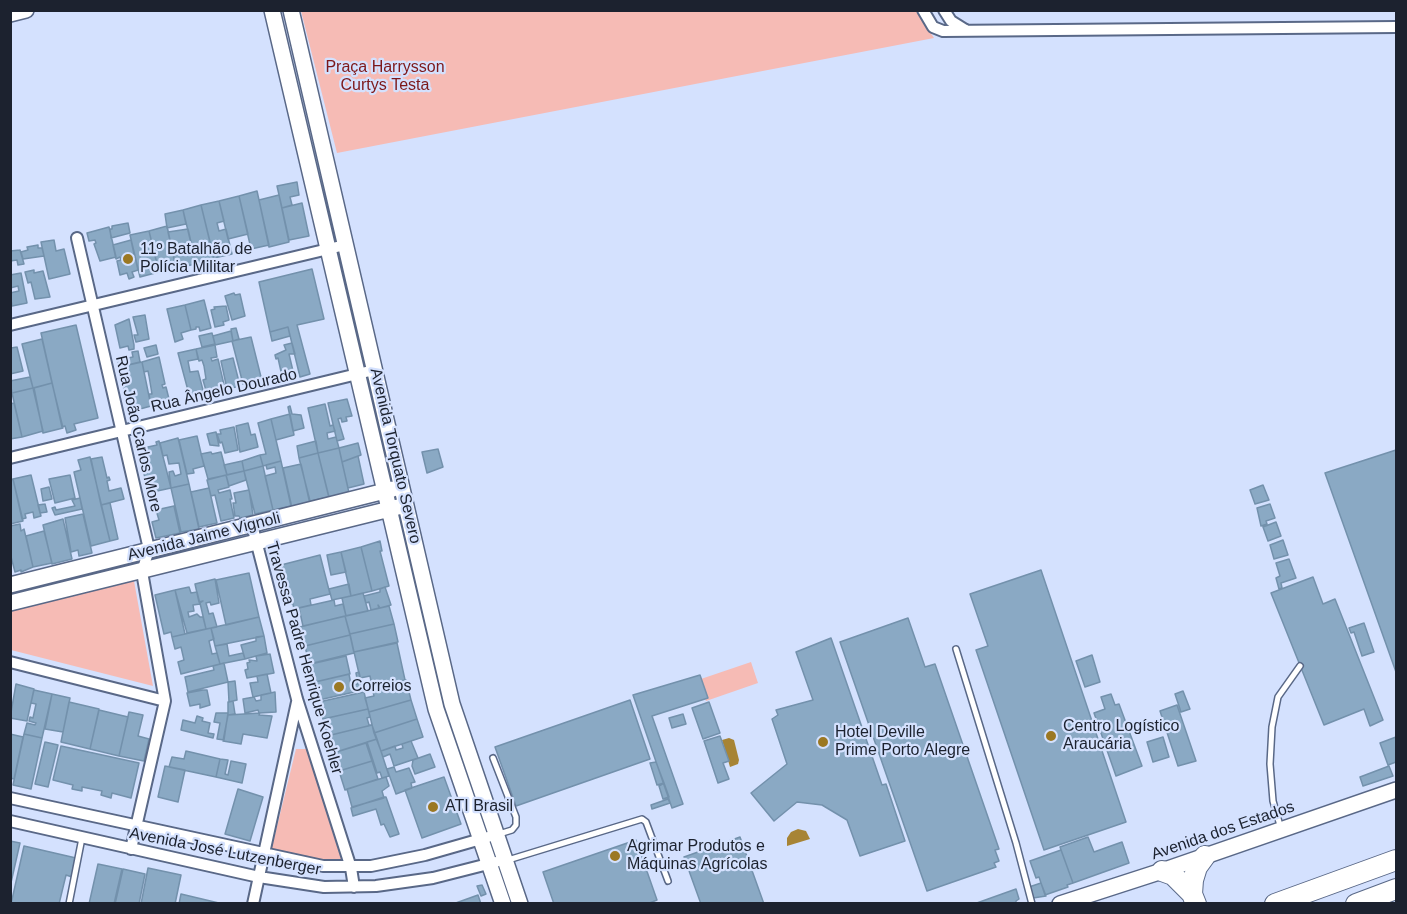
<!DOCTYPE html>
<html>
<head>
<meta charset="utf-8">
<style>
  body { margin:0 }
  #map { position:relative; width:1407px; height:914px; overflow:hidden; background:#d4e1fe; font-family:Arial,sans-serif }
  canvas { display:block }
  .frame { position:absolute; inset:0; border:12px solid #1c222f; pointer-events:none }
</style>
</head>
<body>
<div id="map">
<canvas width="1407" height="914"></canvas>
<div class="frame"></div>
</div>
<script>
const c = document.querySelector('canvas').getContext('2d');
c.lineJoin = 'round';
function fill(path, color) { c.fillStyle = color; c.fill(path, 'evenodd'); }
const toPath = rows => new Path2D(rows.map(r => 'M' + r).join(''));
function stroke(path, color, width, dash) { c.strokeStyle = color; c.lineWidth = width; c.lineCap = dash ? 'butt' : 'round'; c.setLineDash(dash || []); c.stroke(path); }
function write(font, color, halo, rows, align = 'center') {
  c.font = font + ' Arial,sans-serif'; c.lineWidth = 4.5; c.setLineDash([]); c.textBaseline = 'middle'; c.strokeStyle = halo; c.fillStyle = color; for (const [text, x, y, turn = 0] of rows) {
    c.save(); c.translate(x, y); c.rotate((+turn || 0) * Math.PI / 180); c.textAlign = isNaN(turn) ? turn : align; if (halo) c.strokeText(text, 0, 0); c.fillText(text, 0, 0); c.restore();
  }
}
const green = toPath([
  [916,11,934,38,337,153,301,11],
  [134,581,153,686,11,650,11,611],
  [751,662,758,683,706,701,698,680],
  [296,749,307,749,343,865,271,851]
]);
const water = toPath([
  [729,738,734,740,739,760,738,764,730,767,722,740],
  [798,829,806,831,810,839,787,846,787,838,791,832]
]);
const building = toPath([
  [297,182,299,195,290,197,292,205,282,208,277,186,297,182],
  [257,191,269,245,251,249,239,196,257,191],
  [279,195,289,242,269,247,259,200,279,195],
  [239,196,248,234,228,239,219,201,239,196],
  [219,201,224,221,217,223,219,231,226,229,232,254,214,258,201,205,219,201],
  [302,203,309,236,289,240,282,208,302,203],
  [201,205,214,259,196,264,183,210,201,205],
  [183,210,186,224,167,228,165,214,183,210],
  [128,223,130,233,111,238,110,229,112,229,112,226,128,223],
  [167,226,176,268,159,272,149,231,167,226],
  [109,227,116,257,100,261,94,244,96,243,95,240,89,241,87,233,109,227],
  [188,229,196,264,176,268,168,232,188,229],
  [149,231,159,272,140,277,130,235,149,231],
  [54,240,56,251,64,249,70,274,49,279,41,242,54,240],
  [131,240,134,254,131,255,132,258,135,257,138,270,132,272,134,277,129,279,127,273,120,275,117,261,121,260,120,257,116,259,113,245,131,240],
  [38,245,38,248,42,248,44,256,23,259,21,252,28,250,27,247,38,245],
  [20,250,24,264,18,265,17,260,10,261,10,251,20,250],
  [312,269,324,319,297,325,310,374,300,377,288,327,270,332,259,282,312,269],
  [34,270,34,273,43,271,50,297,35,299,31,282,28,283,25,272,34,270],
  [21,273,27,303,12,306,10,293,19,291,18,286,10,288,10,275,21,273],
  [234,293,235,295,240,294,245,316,232,320,225,296,234,293],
  [204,300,211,328,200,331,199,327,196,327,196,329,191,330,185,305,204,300],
  [185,305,191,330,181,333,183,339,175,342,167,309,185,305],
  [226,306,229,320,223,322,224,325,215,327,211,310,215,309,214,307,226,306],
  [145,315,149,339,136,342,134,335,138,335,133,317,145,315],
  [129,319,134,345,134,349,129,350,128,346,120,348,115,325,129,319],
  [76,325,98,418,74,424,76,430,67,433,65,426,62,427,41,333,76,325],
  [288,327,290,336,272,341,270,332,288,327],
  [236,328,239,339,233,341,231,329,236,328],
  [231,331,233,341,215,345,213,336,231,331],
  [212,333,215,344,202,347,199,336,212,333],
  [251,337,262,381,243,384,232,341,251,337],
  [42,339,52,383,33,388,22,344,42,339],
  [292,343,295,354,289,354,293,371,282,376,278,358,276,359,275,355,286,350,284,345,292,343],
  [156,345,158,354,147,357,144,348,156,345],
  [215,345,217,357,211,358,212,361,218,359,225,389,207,394,203,380,206,379,204,366,202,360,199,361,196,349,215,345],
  [17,347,23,371,10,374,11,348,17,347],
  [196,349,198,359,188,361,190,372,198,371,204,394,190,398,178,353,196,349],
  [138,351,140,362,119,367,118,360,133,357,132,352,138,351],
  [159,357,165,384,162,385,163,388,166,387,169,399,162,401,162,404,151,406,149,394,152,394,149,376,148,371,144,372,142,362,159,357],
  [233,358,240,386,227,389,221,361,233,358],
  [142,362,151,406,129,412,119,367,142,362],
  [30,377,33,388,12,393,10,381,30,377],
  [52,383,63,428,43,433,34,388,52,383],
  [33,388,43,431,22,437,12,393,33,388],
  [347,399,352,416,346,417,347,421,342,422,341,418,338,419,344,439,337,441,328,403,347,399],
  [14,403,22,437,10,439,10,404,14,403],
  [325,404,330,426,333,425,335,431,327,433,328,439,336,437,339,448,318,453,308,408,325,404],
  [290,406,292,414,301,415,304,428,293,431,288,407,290,406],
  [290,414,294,435,276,440,271,419,290,414],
  [271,419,281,461,263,466,260,455,266,454,258,423,271,419],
  [248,423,251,435,255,434,258,447,240,452,236,426,248,423],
  [234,427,238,450,225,453,222,442,220,443,217,434,221,434,220,430,234,427],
  [216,432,219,446,210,445,207,434,216,432],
  [197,436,204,466,193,469,194,473,187,474,179,440,197,436],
  [178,438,189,484,171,488,169,472,173,471,175,476,181,474,179,463,169,464,167,455,163,456,160,443,178,438],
  [159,441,171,488,148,493,139,449,157,445,156,442,159,441],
  [316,441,318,453,299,458,297,446,316,441],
  [358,443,361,455,342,462,339,448,358,443],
  [339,448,349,493,329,498,318,453,339,448],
  [438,449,443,467,427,473,422,452,438,449],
  [1396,450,1396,672,1325,473,1396,450],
  [211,452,212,454,221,452,227,475,208,479,201,454,211,452],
  [318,453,329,497,310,501,299,458,318,453],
  [260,455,263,466,244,471,242,461,260,455],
  [358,456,364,484,348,488,342,462,358,456],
  [90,457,110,541,91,546,74,472,81,470,78,460,90,457],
  [102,457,107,478,109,477,110,480,107,481,109,491,121,488,124,499,101,505,91,459,102,457],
  [242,461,244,471,227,475,224,465,242,461],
  [281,461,291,506,273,510,265,476,276,473,275,467,267,469,266,465,281,461],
  [301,464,310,504,292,508,283,468,301,464],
  [263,466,273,510,255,514,244,471,263,466],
  [244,471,246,480,229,486,226,475,244,471],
  [31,475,41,516,34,518,33,512,25,514,26,518,22,519,13,479,31,475],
  [70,475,75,498,55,503,49,479,70,475],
  [226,475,229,487,218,490,219,493,230,490,232,499,230,499,234,518,221,521,215,495,211,496,207,480,226,475],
  [13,479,23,521,10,524,10,480,13,479],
  [189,484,199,529,181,532,171,488,189,484],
  [1263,485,1269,500,1255,504,1250,490,1263,485],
  [49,487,52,499,43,501,41,489,49,487],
  [209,488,217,523,199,527,191,492,209,488],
  [249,490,253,515,240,518,239,516,235,516,233,503,236,503,234,493,249,490],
  [80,498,82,509,55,515,52,508,55,507,56,510,75,506,72,500,80,498],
  [110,503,118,539,110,541,101,505,110,503],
  [45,504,47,512,40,513,38,505,45,504],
  [1270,504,1275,518,1266,521,1267,524,1261,526,1257,508,1270,504],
  [174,506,180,533,156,538,152,522,159,520,156,510,174,506],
  [83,514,92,553,79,556,78,550,71,552,65,518,83,514],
  [63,519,72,559,52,564,43,525,63,519],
  [1276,522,1281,536,1268,541,1263,527,1276,522],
  [20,524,21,531,24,529,33,567,21,572,21,570,15,572,10,553,10,526,20,524],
  [44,531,52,563,33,567,26,536,44,531],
  [1283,540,1288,555,1274,559,1270,545,1283,540],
  [380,541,382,551,380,551,389,586,372,591,361,547,380,541],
  [361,547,372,591,351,596,341,552,361,547],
  [341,552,346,572,331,575,327,555,341,552],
  [320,555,330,594,310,599,311,605,294,609,293,604,290,604,281,565,320,555],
  [1289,559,1296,578,1281,583,1282,588,1279,589,1276,578,1280,576,1276,563,1289,559],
  [1041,570,1126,822,1044,850,976,650,988,646,970,594,1041,570],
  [249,573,259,617,226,625,216,580,249,573],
  [1313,577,1323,604,1335,599,1383,720,1370,726,1364,709,1324,725,1271,593,1313,577],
  [215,579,219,603,211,605,210,602,206,603,209,614,213,613,217,627,206,629,200,603,203,601,199,602,195,584,215,579],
  [349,584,351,596,332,600,329,589,349,584],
  [189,587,191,593,197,592,200,604,193,605,194,611,188,612,189,617,197,614,200,617,203,617,206,629,187,633,175,590,189,587],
  [385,587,391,605,380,608,378,605,379,608,371,610,369,602,366,603,364,596,380,592,380,589,385,587],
  [175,590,185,634,172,637,171,632,164,634,155,595,175,590],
  [363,593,368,611,346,616,342,598,363,593],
  [334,600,335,606,343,604,346,616,303,626,299,608,334,600],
  [389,606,394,624,350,634,345,616,389,606],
  [345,616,350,635,305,646,300,627,345,616],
  [259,617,264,636,215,646,211,628,259,617],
  [908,618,925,667,935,664,999,849,995,850,999,861,994,863,996,867,927,891,840,642,908,618],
  [1364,623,1374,652,1362,656,1354,632,1351,633,1349,628,1364,623],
  [394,624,398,642,354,652,350,634,394,624],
  [211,628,214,639,209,641,212,654,217,653,220,664,181,674,178,662,184,660,181,647,175,649,172,637,211,628],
  [350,635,354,653,309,664,305,646,350,635],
  [264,636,267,653,245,659,241,645,256,641,256,637,264,636],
  [831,638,882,785,886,784,905,841,860,856,847,820,822,805,797,802,774,821,751,793,787,764,772,719,778,715,776,710,813,700,796,652,831,638],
  [397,643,405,680,363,689,361,684,371,681,370,676,360,678,354,652,397,643],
  [227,644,229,656,243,653,245,659,220,664,215,646,227,644],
  [270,654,274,673,247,678,245,670,248,669,247,663,250,662,249,660,257,661,256,656,270,654],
  [1092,655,1100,682,1085,687,1076,661,1092,655],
  [346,656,350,674,315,682,311,664,346,656],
  [224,663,228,682,188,692,185,677,214,670,213,666,224,663],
  [359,672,363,690,319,700,315,682,349,674,351,685,358,684,356,673,359,672],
  [267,674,271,693,253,697,250,683,258,682,257,676,267,674],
  [700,675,708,698,652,716,683,804,672,808,633,695,700,675],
  [406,680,411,700,369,712,365,698,374,696,372,687,406,680],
  [235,681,237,700,229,702,228,682,235,681],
  [16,684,34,689,27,721,10,718,16,684],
  [34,690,52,694,42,738,24,734,27,723,35,725,36,723,29,721,30,717,33,718,36,704,31,703,34,690],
  [203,690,207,690,210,705,200,708,200,704,190,706,187,693,203,690],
  [1183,691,1190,709,1181,712,1175,694,1183,691],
  [275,692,276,712,259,713,258,710,245,713,243,699,254,697,256,701,261,700,261,695,275,692],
  [364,692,368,709,323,719,319,702,364,692],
  [52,694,70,698,63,732,45,729,52,694],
  [1111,694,1115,705,1119,704,1142,766,1116,776,1094,713,1105,709,1101,697,1111,694],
  [411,700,417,719,374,733,369,712,411,700],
  [630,700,650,759,516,806,495,747,630,700],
  [233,701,235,714,228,715,228,702,233,701],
  [69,702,99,709,90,749,61,742,69,702],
  [709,702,720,733,703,739,692,708,709,702],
  [1177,705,1196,761,1178,766,1160,711,1177,705],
  [368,709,370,717,367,718,369,725,372,725,327,736,323,719,368,709],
  [99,710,128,717,119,756,90,749,99,710],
  [129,712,143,715,138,736,149,739,144,761,119,756,129,712],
  [216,713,228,713,224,740,217,739,220,723,214,722,216,713],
  [260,713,259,715,272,716,267,738,243,734,241,744,223,741,228,715,260,713],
  [683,714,686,724,672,728,669,718,683,714],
  [197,716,203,718,202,721,210,723,208,733,214,734,213,738,181,730,183,720,195,723,197,716],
  [417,719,423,737,381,751,374,733,417,719],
  [372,725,377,739,333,753,327,736,372,725],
  [10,734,23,737,14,779,10,778,10,734],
  [24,734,42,738,31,789,13,785,24,734],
  [720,736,729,761,723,763,729,779,718,783,704,741,720,736],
  [1163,737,1169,757,1153,762,1147,742,1163,737],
  [1396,737,1396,762,1388,765,1380,743,1396,737],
  [377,739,389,776,382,778,380,772,377,773,367,742,377,739],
  [411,741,418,758,394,766,390,754,383,757,381,751,395,746,396,750,403,748,402,744,411,741],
  [45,742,58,745,48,787,35,784,45,742],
  [366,743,372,761,339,771,333,753,366,743],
  [61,746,139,763,131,798,112,793,111,798,101,795,102,791,82,787,82,791,72,789,73,785,53,780,61,746],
  [186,751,220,759,216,777,169,767,172,757,184,759,186,751],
  [430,754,435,767,415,774,412,766,413,760,430,754],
  [220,759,228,760,225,774,228,775,231,761,246,764,242,783,216,777,220,759],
  [372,761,378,779,345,790,339,771,372,761],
  [656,762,664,783,657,785,650,763,656,762],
  [165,766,185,770,178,802,158,797,165,766],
  [1389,766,1393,776,1363,786,1360,777,1389,766],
  [394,767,396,772,409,768,415,782,411,783,412,788,396,794,387,769,394,767],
  [386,777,389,786,382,791,384,798,352,807,347,789,386,777],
  [444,777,461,824,422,838,405,790,444,777],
  [664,783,669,797,663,799,659,786,664,783],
  [238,789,263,797,250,841,225,834,238,789],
  [384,797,386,797,399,834,390,837,384,824,381,825,376,809,353,816,351,808,384,797],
  [668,799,670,803,652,809,651,805,668,799],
  [740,837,764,904,701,904,684,857,740,837],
  [1088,837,1094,852,1122,842,1129,863,1073,883,1060,847,1088,837],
  [636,840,657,900,647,904,554,904,543,872,636,840],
  [10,841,20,843,10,887,10,841],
  [24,846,76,858,72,877,66,875,59,904,11,904,24,846],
  [1061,850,1073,883,1067,885,1068,887,1045,895,1039,877,1036,878,1030,861,1061,850],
  [98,864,122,869,114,904,89,904,98,864],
  [148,868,181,875,175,904,141,904,148,868],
  [123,869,145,874,139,904,115,904,123,869],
  [1041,883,1046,896,1033,898,1029,887,1041,883],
  [482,885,486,894,481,896,477,886,482,885],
  [1016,889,1019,899,1016,901,1016,904,974,904,1016,889],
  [181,894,223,904,179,904,181,894],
  [478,895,481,904,453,904,478,895]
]);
const lane = toPath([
  [956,649,1016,843,1032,904],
  [493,758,516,817,516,825,512,830,499,834],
  [1281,829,1273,801,1270,764,1272,727,1278,697,1300,666],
  [508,860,642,819,646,822,668,881],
  [69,904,82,838]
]);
const street = toPath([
  [923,10,933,27,943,31,1396,27],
  [944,10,951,21,967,31],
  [77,238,149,549,142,572,165,701,131,849],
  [10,325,345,245],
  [10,458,374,370],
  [252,525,297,699,351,868,354,887],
  [10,662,165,701],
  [10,798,323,866,371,866,425,855,488,837],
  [10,821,259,877,324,887,376,886,433,878,496,862],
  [253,904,297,702]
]);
const secondary = toPath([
  [272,10,436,709,503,904],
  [291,10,452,704,520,904],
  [10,14,26,10],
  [10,585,393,489],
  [10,603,398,507],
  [1060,904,1162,871,1396,790]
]);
const highway = toPath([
  [1162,871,1173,875,1192,894],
  [1196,904,1192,894,1193,880,1197,867,1205,856],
  [1275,904,1396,860],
  [1356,904,1396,889]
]);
const markers = [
  [128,259,6,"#9b7823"],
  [339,687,6,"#9b7823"],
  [1051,736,6,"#9b7823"],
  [823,742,6,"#9b7823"],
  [433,807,6,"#9b7823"],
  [615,856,6,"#9b7823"]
];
const parkNames = [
  ["Praça Harrysson",385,68],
  ["Curtys Testa",385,86]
];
const poiNames = [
  ["11º Batalhão de",140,250],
  ["Polícia Militar",140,268],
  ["Correios",351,687],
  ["Centro Logístico",1063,727],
  ["Araucária",1063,745],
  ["Hotel Deville",835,733],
  ["Prime Porto Alegre",835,751],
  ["ATI Brasil",445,807],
  ["Agrimar Produtos e",627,847],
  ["Máquinas Agrícolas",627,865]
];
const streetNames = [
  ["Rua Ângelo Dourado",224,391,-13],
  ["Rua João Carlos More",138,434,77],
  ["Avenida Torquato Severo",395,456,77],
  ["Avenida Jaime Vignoli",204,537,-14],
  ["Travessa Padre Henrique Koehler",304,658,74],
  ["Avenida dos Estados",1223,831,-19],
  ["Avenida José Lutzenberger",225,852,11]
];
fill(green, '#f6bbb5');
fill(water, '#a78435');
fill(building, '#8aa9c4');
stroke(building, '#7391ac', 1.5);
stroke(lane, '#596887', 8);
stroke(street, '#596887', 14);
stroke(secondary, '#596887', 18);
stroke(highway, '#596887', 22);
stroke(lane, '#fff', 5);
stroke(street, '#fff', 10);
stroke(secondary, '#fff', 15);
stroke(highway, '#fff', 20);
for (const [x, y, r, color] of markers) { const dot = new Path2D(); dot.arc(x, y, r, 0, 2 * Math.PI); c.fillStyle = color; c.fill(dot); stroke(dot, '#d4e1fe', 2); }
write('16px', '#7d181a', '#d4e1fe', parkNames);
write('16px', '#1c222f', '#d4e1fe', poiNames, 'left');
write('16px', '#1c222f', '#d4e1fe', streetNames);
</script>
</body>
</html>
